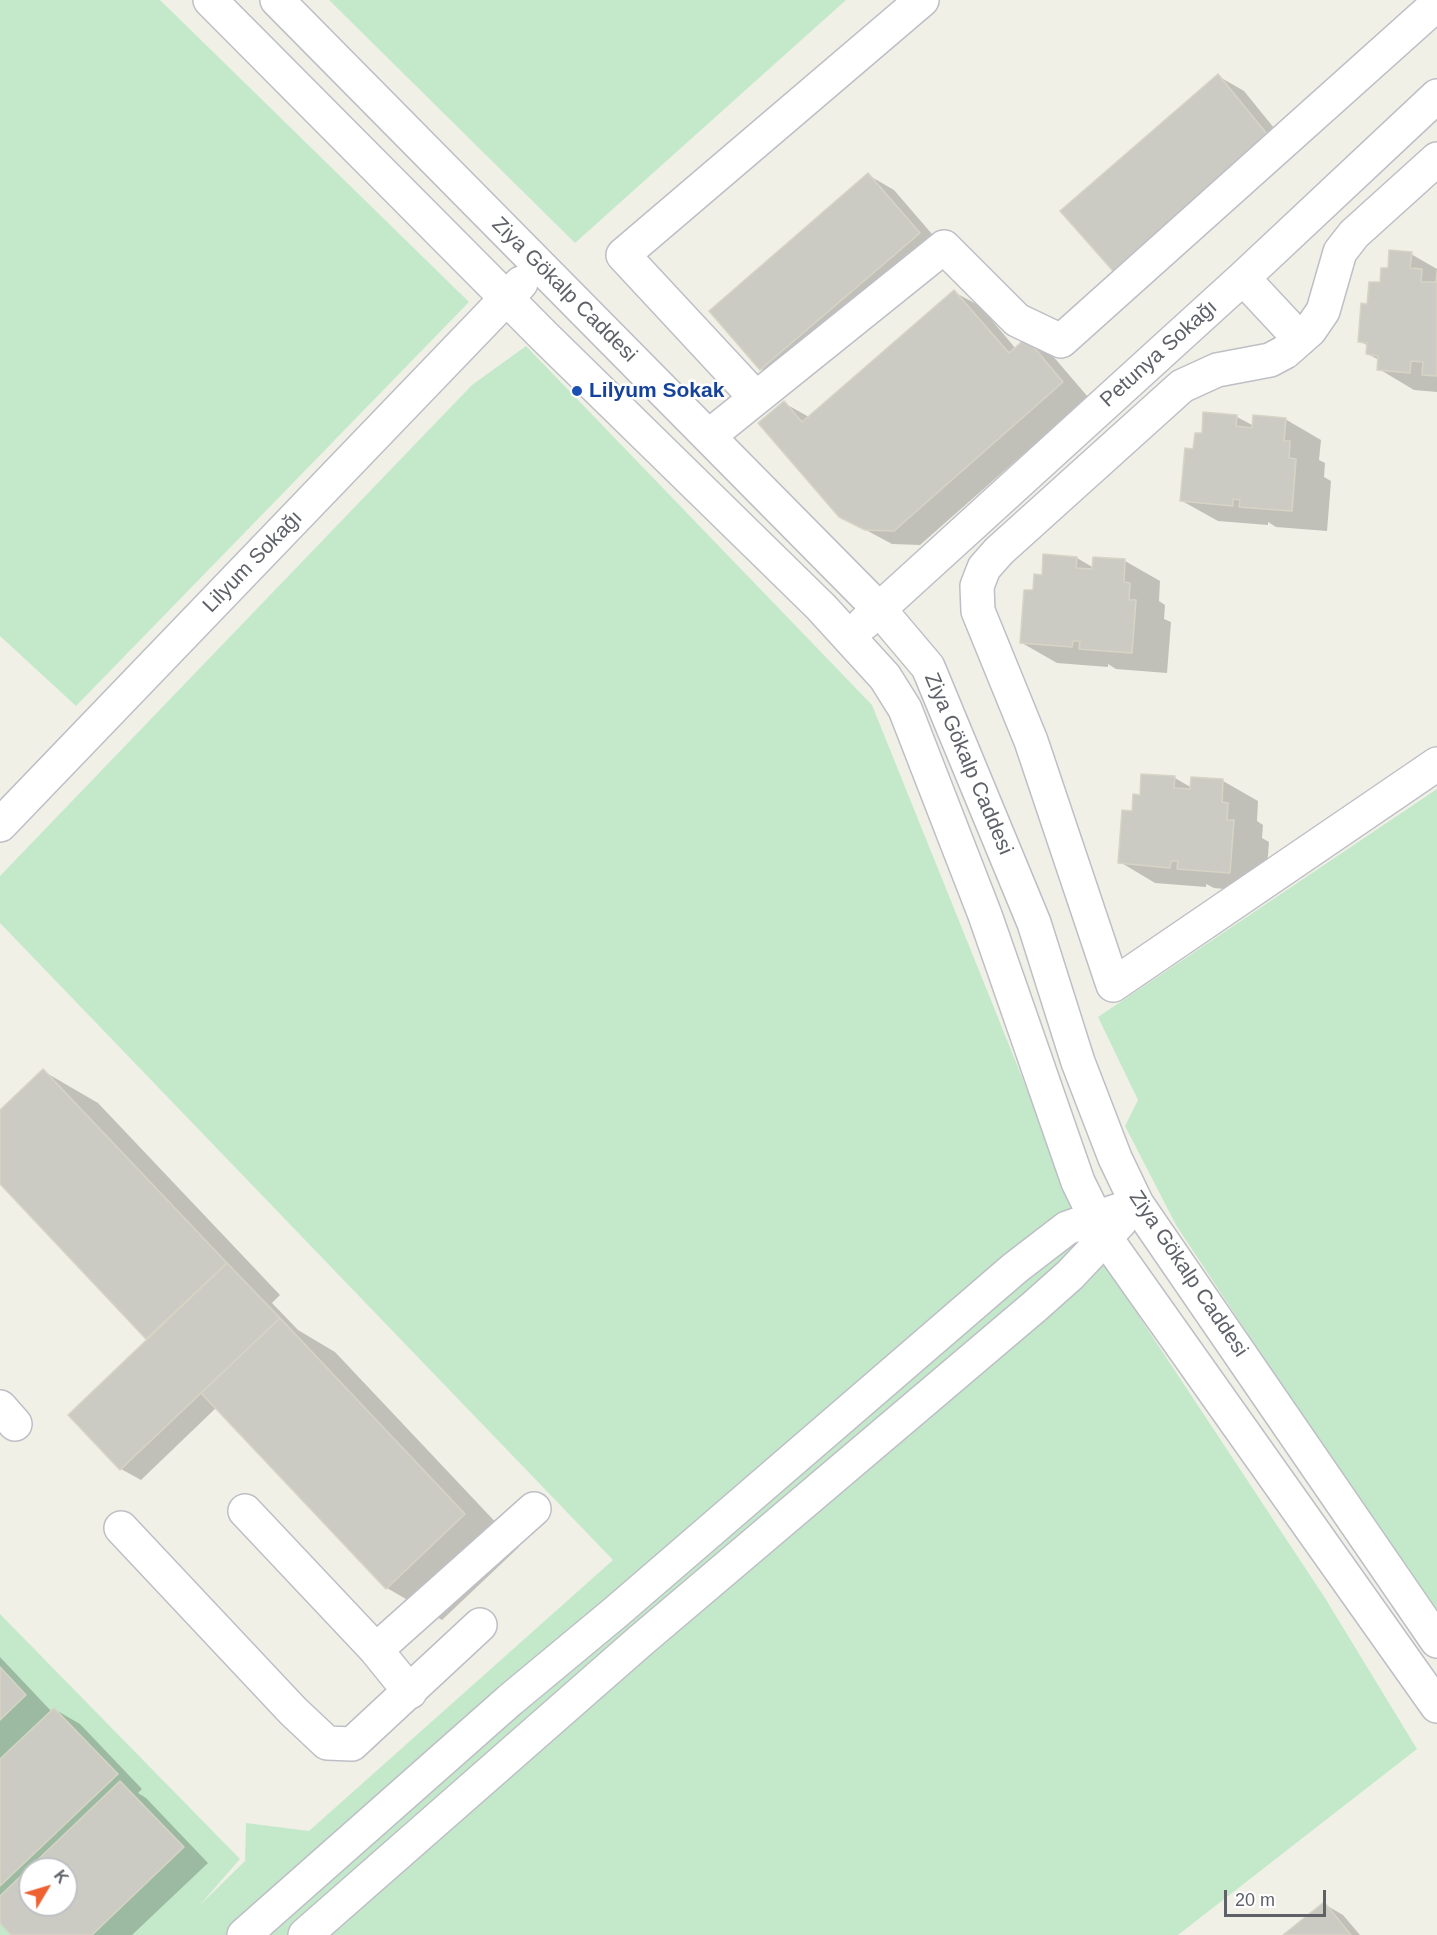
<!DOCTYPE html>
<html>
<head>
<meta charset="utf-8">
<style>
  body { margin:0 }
  #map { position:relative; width:1437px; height:1935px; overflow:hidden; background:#f1f0e7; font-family:Helvetica,sans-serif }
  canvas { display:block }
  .north { position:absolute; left:18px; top:1857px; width:60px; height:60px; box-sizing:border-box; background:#fff; border:2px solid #bfc0c3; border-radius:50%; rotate:52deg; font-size:16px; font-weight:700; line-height:24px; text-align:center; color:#5e6168 }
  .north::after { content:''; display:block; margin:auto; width:21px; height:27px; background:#ee6130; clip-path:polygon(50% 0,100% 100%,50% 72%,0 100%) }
  .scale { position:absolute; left:1224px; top:1890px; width:102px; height:27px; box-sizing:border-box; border:3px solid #5e6168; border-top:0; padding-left:8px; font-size:18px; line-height:21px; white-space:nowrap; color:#5e6168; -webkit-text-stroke:4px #fff; paint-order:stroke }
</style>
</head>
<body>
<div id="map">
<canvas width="1437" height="1935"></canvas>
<div class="north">K</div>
<div class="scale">20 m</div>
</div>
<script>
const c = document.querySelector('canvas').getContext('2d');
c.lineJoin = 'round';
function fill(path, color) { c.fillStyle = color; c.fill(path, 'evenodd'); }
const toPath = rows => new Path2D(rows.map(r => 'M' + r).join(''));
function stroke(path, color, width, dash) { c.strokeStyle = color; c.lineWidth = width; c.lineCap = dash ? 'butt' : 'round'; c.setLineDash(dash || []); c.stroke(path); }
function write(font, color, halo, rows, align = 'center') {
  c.font = font + ' Helvetica,sans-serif'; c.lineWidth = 5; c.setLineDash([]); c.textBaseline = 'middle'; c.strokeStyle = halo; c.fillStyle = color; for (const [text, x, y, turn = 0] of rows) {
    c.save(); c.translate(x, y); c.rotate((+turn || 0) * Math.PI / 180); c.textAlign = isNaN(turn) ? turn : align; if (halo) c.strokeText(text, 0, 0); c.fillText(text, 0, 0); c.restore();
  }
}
const green = toPath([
  [0,0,160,0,469,302,76,706,0,636],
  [329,0,846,0,575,243],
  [526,346,872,705,1086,1236,1325,1598,1417,1749,1178,1935,0,1935,0,1614,240,1859,199,1906,245,1861,246,1823,309,1831,613,1560,0,923,0,876,472,385],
  [30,1869,66,1869,66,1905,30,1905],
  [1437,789,1437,1621,1176,1225,1125,1126,1138,1100,1098,1017]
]);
const shadow = toPath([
  [1218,76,1244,91,1291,149,1139,284,1114,270],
  [868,175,894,190,944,248,786,383,761,369],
  [1411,254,1437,269,1437,392,1414,390,1379,369,1379,360,1368,354,1368,346,1360,341,1369,305,1389,270],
  [954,292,980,306,1016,349,1027,340,1052,355,1088,397,920,545,892,544,840,516,784,403,809,417],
  [1237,417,1254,426,1285,419,1321,440,1319,460,1325,463,1324,477,1331,481,1327,531,1276,527,1268,522,1268,525,1218,521,1182,501,1195,451,1203,435],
  [1077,558,1094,568,1125,561,1160,581,1159,601,1165,605,1164,619,1171,622,1167,673,1116,669,1108,664,1108,667,1057,663,1022,643,1035,592,1043,577],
  [1175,778,1192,788,1192,778,1223,781,1258,801,1257,821,1263,825,1262,838,1269,842,1265,893,1214,888,1206,884,1206,887,1155,883,1120,862,1133,812,1141,797],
  [43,1071,98,1103,280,1295,272,1303,298,1330,335,1352,519,1547,442,1620,387,1588,217,1407,141,1480,121,1469,70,1415,149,1339,0,1182,0,1113],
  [0,1657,52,1712,54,1709,80,1724,142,1789,138,1793,146,1798,208,1863,132,1935,13,1935,0,1921],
  [30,1869,66,1869,66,1905,30,1905],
  [1324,1904,1343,1915,1360,1935,1286,1935]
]);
const building = toPath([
  [1218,74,1267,134,1113,271,1060,211,1218,74],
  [868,173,920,233,760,370,709,311,868,173],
  [1389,250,1412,252,1410,268,1422,269,1421,282,1436,282,1437,271,1437,376,1422,375,1423,362,1411,361,1410,373,1377,370,1378,356,1366,354,1367,343,1358,342,1361,303,1367,304,1369,282,1380,282,1381,268,1388,268,1389,250],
  [954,290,1009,353,1026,338,1063,382,894,531,865,530,839,517,758,423,784,401,802,422,954,290],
  [1203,412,1237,415,1236,426,1252,428,1253,415,1286,418,1284,441,1290,441,1289,458,1296,459,1292,511,1239,507,1240,500,1233,499,1233,506,1180,501,1185,448,1193,449,1195,433,1202,433,1203,412],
  [1043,554,1077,557,1076,568,1092,569,1093,557,1125,559,1124,582,1130,583,1129,600,1136,600,1132,653,1079,649,1080,641,1073,641,1072,647,1020,643,1024,590,1033,590,1034,574,1042,575,1043,554],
  [1141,774,1175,776,1174,788,1190,789,1191,777,1223,779,1222,802,1228,803,1227,820,1234,820,1230,873,1177,869,1178,861,1171,861,1170,868,1118,863,1122,810,1132,811,1133,794,1140,795,1141,774],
  [43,1069,227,1263,146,1339,0,1184,0,1110,43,1069],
  [227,1263,280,1318,120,1470,68,1415,227,1263],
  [280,1318,465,1514,386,1589,201,1393,280,1318],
  [0,1667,26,1695,0,1720,0,1667],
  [54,1708,118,1774,0,1886,0,1759,54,1708],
  [120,1781,184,1847,92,1935,11,1935,0,1923,0,1896,120,1781],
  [30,1869,66,1869,66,1905,30,1905,30,1869],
  [1324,1902,1351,1935,1283,1935,1324,1902]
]);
const minor = toPath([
  [210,0,545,337,821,607,885,677,905,709,985,915,1078,1182,1105,1237,1437,1706],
  [277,0,879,609,928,667,1034,923,1078,1062,1115,1158,1137,1204,1437,1641],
  [1437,159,1354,234,1340,252,1323,311,1310,330,1285,352,1270,360,1217,370,1182,386,999,551,984,568,977,586,978,611,1031,741,1113,985,1437,764],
  [1243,278,1300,339],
  [756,398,623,255,922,0],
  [709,436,944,247,1017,320,1061,341,1437,4],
  [864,623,1243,278,1437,96],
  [0,825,521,283],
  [0,1407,15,1424],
  [245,1511,376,1650,410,1692],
  [121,1528,293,1711,327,1743,352,1744,480,1625],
  [376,1650,534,1509],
  [244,1935,510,1700,616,1612,1015,1268,1067,1228,1116,1211],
  [305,1935,639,1642,1034,1307,1070,1275,1120,1222]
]);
const markers = [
  [577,391,6,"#1a4fb4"]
];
const streetNames = [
  ["Ziya Gökalp Caddesi",564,290,45],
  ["Petunya Sokağı",1159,354,-42],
  ["Lilyum Sokağı",253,562,-46],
  ["Ziya Gökalp Caddesi",968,764,67],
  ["Ziya Gökalp Caddesi",1188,1274,56]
];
const transitNames = [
  ["Lilyum Sokak",589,391]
];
fill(green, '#c3e9ca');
fill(shadow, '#0003');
fill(building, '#cccbc3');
stroke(building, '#d6d4c5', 1.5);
stroke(minor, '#bebfc6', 36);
stroke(minor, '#fff', 33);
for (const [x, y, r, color] of markers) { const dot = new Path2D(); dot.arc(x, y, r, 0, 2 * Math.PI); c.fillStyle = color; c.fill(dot); stroke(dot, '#fff', 2); }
write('21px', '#5e6168', '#fff', streetNames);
write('bold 21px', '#164399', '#fff', transitNames, 'left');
</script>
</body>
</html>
